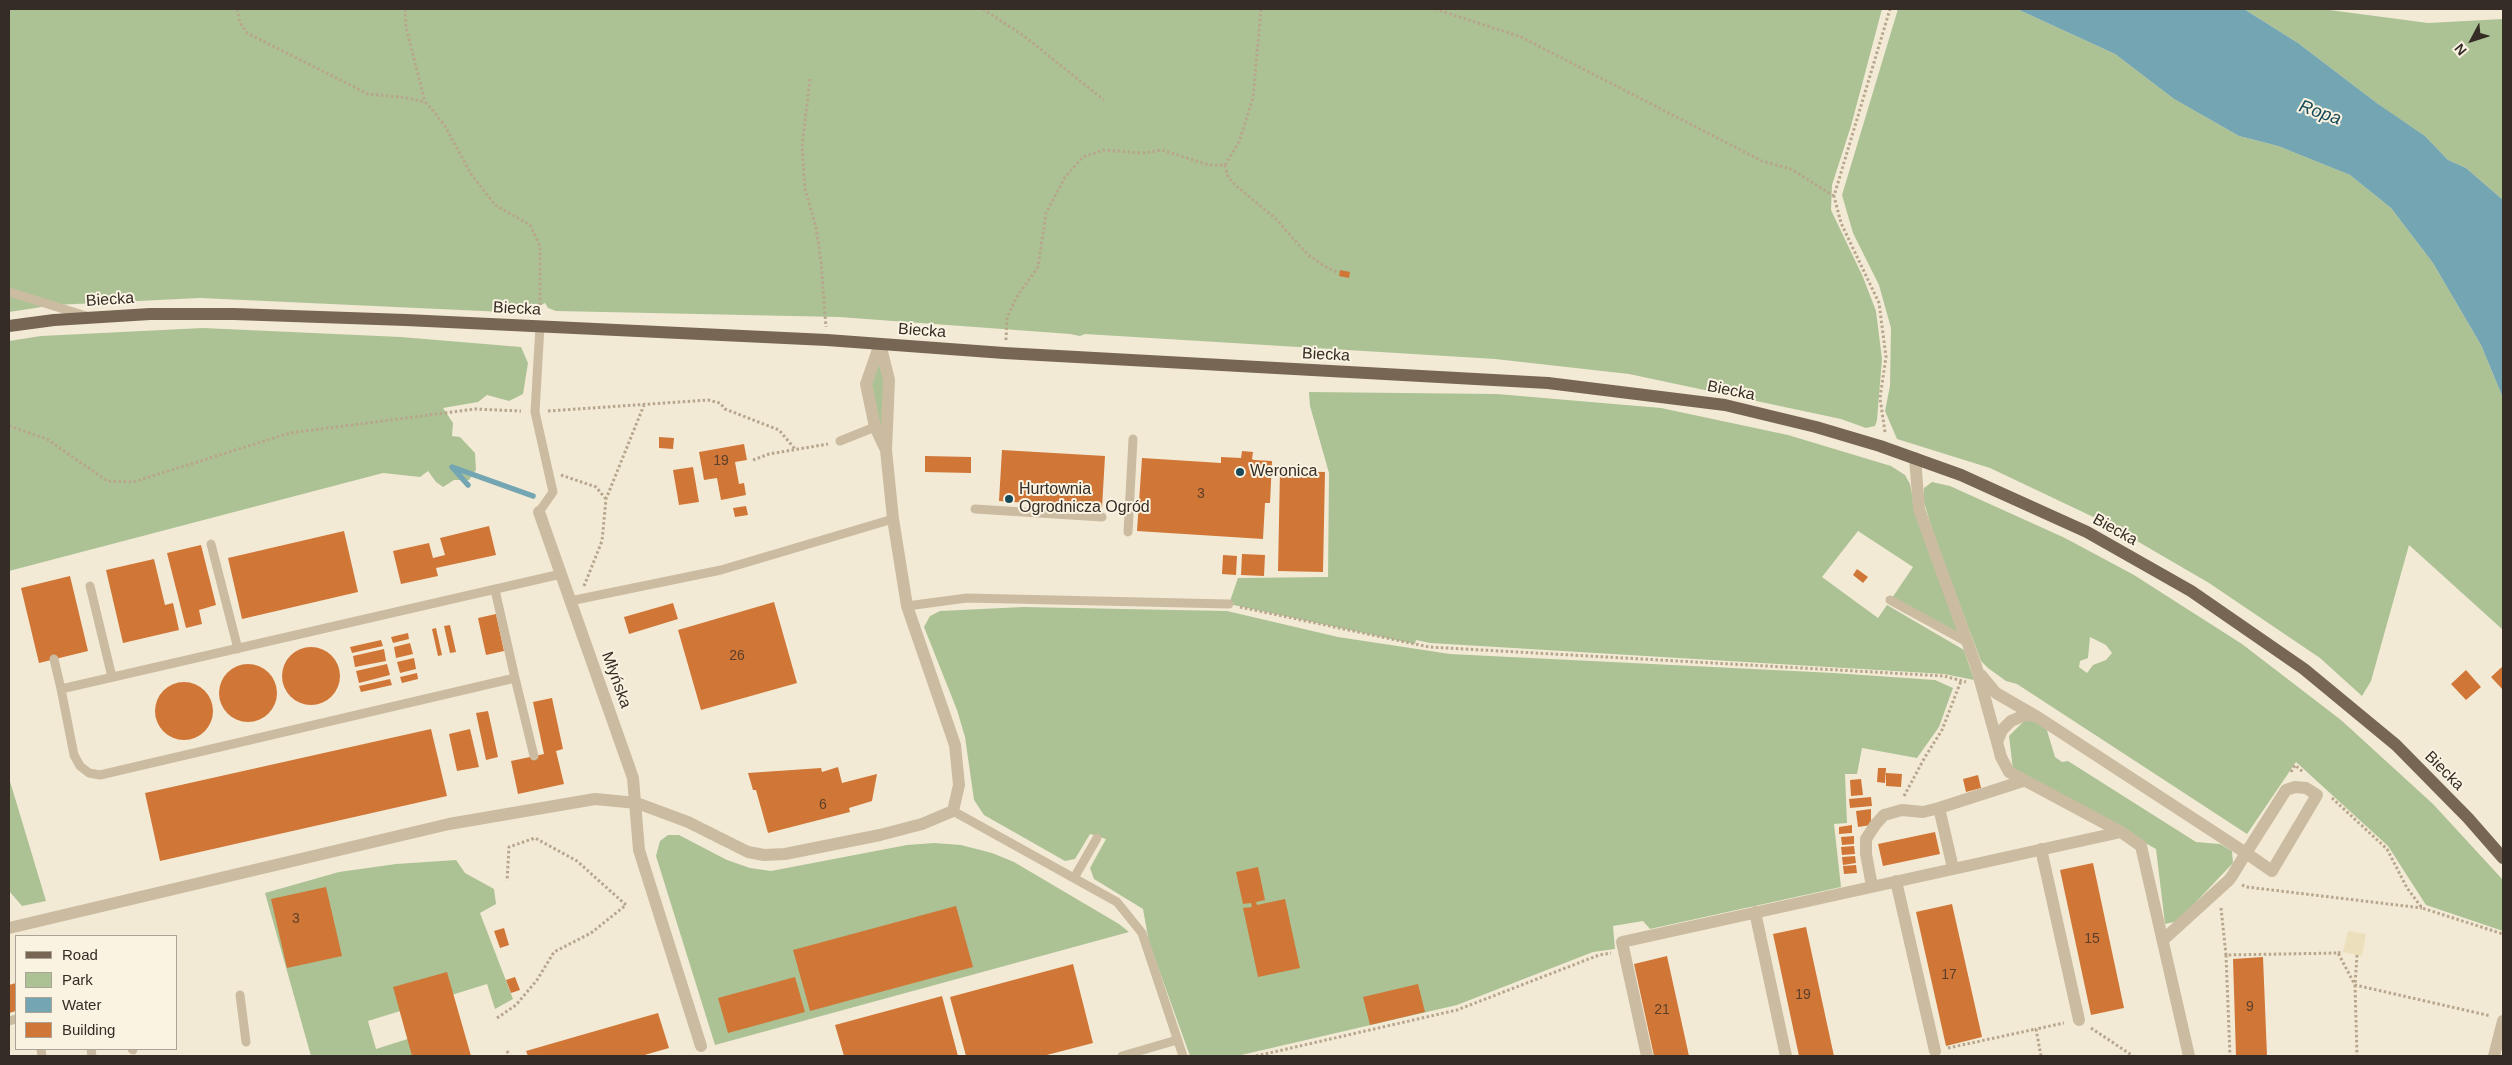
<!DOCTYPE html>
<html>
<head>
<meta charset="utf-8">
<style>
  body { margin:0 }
  #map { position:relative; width:2512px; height:1065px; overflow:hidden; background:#f3ead6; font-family:Helvetica,sans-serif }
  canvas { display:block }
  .frame { position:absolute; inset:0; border:10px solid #352d25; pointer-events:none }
  .legend { position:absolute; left:15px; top:935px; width:162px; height:115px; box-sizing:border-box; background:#faf3e2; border:1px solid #aba496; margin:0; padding:6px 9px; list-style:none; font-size:15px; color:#352d25 }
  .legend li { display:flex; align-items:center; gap:10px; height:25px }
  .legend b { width:25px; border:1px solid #aba496 }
  .north { position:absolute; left:2447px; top:15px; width:50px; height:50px; -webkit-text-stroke:4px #faf3e2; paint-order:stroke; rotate:230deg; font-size:14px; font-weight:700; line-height:20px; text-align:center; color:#352d25 }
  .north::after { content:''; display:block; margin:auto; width:18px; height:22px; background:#352d25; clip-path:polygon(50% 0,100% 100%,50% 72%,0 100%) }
</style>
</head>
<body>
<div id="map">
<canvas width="2512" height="1065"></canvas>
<div class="frame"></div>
<ul class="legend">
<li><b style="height:6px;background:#786654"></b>Road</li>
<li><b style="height:14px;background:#acc295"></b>Park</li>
<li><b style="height:14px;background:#73a5b2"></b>Water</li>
<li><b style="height:14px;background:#d07637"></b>Building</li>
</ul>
<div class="north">N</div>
</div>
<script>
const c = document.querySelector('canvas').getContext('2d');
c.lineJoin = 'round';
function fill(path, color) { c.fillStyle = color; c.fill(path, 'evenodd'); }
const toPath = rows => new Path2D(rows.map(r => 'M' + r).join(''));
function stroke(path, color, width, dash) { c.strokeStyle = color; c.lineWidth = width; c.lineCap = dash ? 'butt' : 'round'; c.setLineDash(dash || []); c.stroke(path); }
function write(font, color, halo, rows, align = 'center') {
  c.font = font + ' Helvetica,sans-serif'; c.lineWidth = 4; c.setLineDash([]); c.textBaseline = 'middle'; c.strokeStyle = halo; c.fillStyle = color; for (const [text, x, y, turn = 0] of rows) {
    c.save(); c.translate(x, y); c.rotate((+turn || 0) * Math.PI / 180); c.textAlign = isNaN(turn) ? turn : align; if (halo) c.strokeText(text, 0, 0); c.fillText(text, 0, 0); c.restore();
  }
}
const green = toPath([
  [9,9,1882,9,1851,126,1832,185,1831,210,1863,277,1876,311,1882,359,1877,420,1875,426,1866,428,1841,419,1629,374,1495,359,1085,334,1080,336,1070,334,839,317,556,311,548,308,545,303,526,313,200,298,55,305,9,312],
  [1898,9,2017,9,2115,54,2174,99,2239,136,2278,146,2350,175,2391,208,2433,263,2481,345,2503,398,2503,630,2409,545,2371,681,2362,696,2320,658,2209,583,2106,523,1990,468,1897,439,1885,411,1890,386,1891,328,1879,285,1853,233,1842,195],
  [2244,9,2322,9,2428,23,2503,19,2503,200,2466,168,2448,160,2425,136,2383,108,2298,43],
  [203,328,401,337,521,347,528,363,523,394,509,401,487,395,478,402,443,408,453,423,452,436,460,437,475,453,476,470,469,480,454,480,443,487,436,482,428,471,420,477,383,473,9,571,9,341,41,336],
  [877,365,884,366,882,431,880,431,871,382],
  [1309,392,1497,394,1661,408,1788,435,1891,466,1905,475,1910,484,1916,516,1961,636,1892,598,1913,567,1858,531,1822,577,1878,618,1887,605,1964,650,1974,680,1944,674,1430,643,1416,640,1415,644,1229,604,1238,578,1328,577,1329,473,1310,406],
  [1932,482,1950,486,2065,538,2134,575,2242,644,2341,720,2433,804,2503,880,2503,931,2426,905,2388,846,2296,762,2247,834,2017,684,2006,681,1988,668,1981,661,1936,542,1923,499,1924,488],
  [2090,637,2106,645,2112,653,2106,660,2093,665,2087,673,2079,667,2080,661,2088,658],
  [1023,607,1227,611,1338,637,1450,654,1834,673,1935,680,1953,688,1939,727,1917,758,1862,748,1857,774,1845,774,1847,823,1834,824,1841,887,1650,929,1643,921,1613,926,1615,949,1593,952,1457,1005,1237,1056,1190,1056,1149,942,1143,909,1094,879,1090,868,1106,839,1090,834,1075,859,1065,861,984,815,974,800,965,737,957,710,924,627,930,616,940,611],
  [2036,720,2046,727,2055,757,2062,762,2068,761,2196,842,2220,844,2232,851,2233,863,2178,921,2165,924,2156,849,2013,770,2009,736,2024,721],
  [9,778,46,901,22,906,9,891],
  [668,835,679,835,727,860,750,868,771,871,907,845,934,843,961,845,992,853,1014,862,1119,924,1129,932,715,1045,656,856,660,841],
  [456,860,465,873,494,889,496,904,480,913,513,999,495,1009,487,984,368,1021,376,1049,417,1036,423,1056,311,1056,265,893,339,872,396,864]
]);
const plaza = toPath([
  [2348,931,2366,934,2362,956,2343,952]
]);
const water = toPath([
  [2017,9,2244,9,2298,43,2378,104,2425,136,2448,160,2466,168,2503,200,2503,398,2481,345,2433,263,2391,208,2350,175,2278,146,2239,136,2174,99,2115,54]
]);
const stream = toPath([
  [468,485,452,467,533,496]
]);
const building = toPath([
  [1340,270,1350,272,1349,278,1339,276],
  [659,437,674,438,673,449,659,448],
  [744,444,747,460,735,462,739,484,744,483,746,495,721,500,717,478,704,480,699,452],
  [1002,450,1105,456,1102,508,999,501],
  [1242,451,1253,452,1252,459,1254,460,1272,461,1270,503,1265,503,1263,539,1137,531,1142,458,1221,463,1221,457,1241,458],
  [925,456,971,457,971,473,925,472],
  [693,467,699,502,679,505,673,470],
  [1280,471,1325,472,1323,572,1278,571],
  [746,506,748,515,735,517,733,508],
  [489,526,496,555,436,568,438,576,401,584,393,551,429,543,433,558,445,555,440,538],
  [344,531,358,592,242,619,228,558],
  [201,545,216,605,199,610,202,624,186,628,167,553],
  [1242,554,1265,555,1264,576,1241,575],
  [1223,555,1237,556,1236,575,1222,574],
  [154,559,165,605,173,603,179,630,123,643,106,570],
  [1857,569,1868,577,1863,583,1853,575],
  [70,576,88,651,39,663,21,588],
  [774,602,797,683,701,710,678,630],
  [673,603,678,619,629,634,624,617],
  [496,614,504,651,486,655,478,618],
  [450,625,456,652,450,653,444,626],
  [436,628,442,655,438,656,432,629],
  [408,633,409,639,393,643,391,637],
  [381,640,383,646,352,653,350,647],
  [410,643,413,654,396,658,394,647],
  '282 676a29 29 0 1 1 58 0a29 29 0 1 1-58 0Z',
  [384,649,386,661,355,667,353,656],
  [414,658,416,669,400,673,397,662],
  '219 693a29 29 0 1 1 58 0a29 29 0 1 1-58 0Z',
  [387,664,390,675,359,683,356,671],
  [2503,666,2503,690,2491,677],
  [2466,670,2481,687,2466,700,2451,684],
  [417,673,418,679,402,683,400,677],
  [390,679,392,685,361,692,359,686],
  '155 711a29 29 0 1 1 58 0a29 29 0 1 1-58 0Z',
  [552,698,563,749,556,751,564,784,518,794,511,761,544,754,533,702],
  [488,711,498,757,486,760,476,713],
  [431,729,447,796,160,861,145,793],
  [470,729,479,767,457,771,449,734],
  [838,767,842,783,877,774,872,801,849,808,850,812,768,833,756,790,753,790,748,773,821,768,822,772],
  [1878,768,1886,768,1885,783,1877,782],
  [1886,773,1902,774,1901,787,1886,786],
  [1978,775,1981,788,1966,792,1963,779],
  [1861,779,1863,795,1851,796,1850,780],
  [1871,797,1872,806,1850,808,1849,799],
  [1871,809,1871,825,1858,827,1856,811],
  [1852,825,1852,833,1839,834,1839,827],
  [1935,832,1940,854,1883,866,1878,844],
  [1854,836,1854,844,1842,845,1841,837],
  [1854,846,1855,854,1842,855,1841,847],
  [1855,856,1856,863,1843,865,1842,857],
  [2093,863,2124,1008,2091,1015,2060,870],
  [1856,865,1857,873,1844,874,1843,866],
  [1258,867,1265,900,1256,902,1257,905,1285,899,1300,968,1258,977,1243,908,1252,907,1251,903,1243,904,1236,872],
  [326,887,342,956,287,968,271,899],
  [1952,904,1982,1037,1946,1046,1916,912],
  [956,906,973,967,810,1011,793,950],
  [1806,927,1834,1056,1799,1056,1773,934],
  [504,928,509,945,500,948,494,931],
  [1667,956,1689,1056,1654,1056,1634,964],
  [2263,957,2267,1056,2236,1056,2233,959],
  [1073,964,1093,1043,1043,1056,966,1056,950,997],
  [447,972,471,1056,412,1056,393,987],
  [515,977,520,990,511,993,506,980],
  [795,977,805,1012,728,1033,718,998],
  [16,983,16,1011,9,1013,9,985],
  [1418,984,1425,1012,1370,1025,1363,997],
  [942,996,958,1056,844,1056,835,1025],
  [658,1013,669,1048,641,1056,528,1056,526,1051]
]);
const path = toPath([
  [237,9,240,23,247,33,368,94,407,98,425,102,431,108,445,126,471,174,495,205,530,225,540,246,540,313],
  [405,9,406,27,425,102],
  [983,9,1024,36,1104,100],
  [1435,9,1521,37,1762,161,1791,169,1834,196],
  [810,79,802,147,805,189,816,227,821,262,826,327],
  [1225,165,1228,177,1235,185,1275,218,1308,255,1326,267,1339,273],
  [1006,340,1007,318,1016,298,1038,267,1046,213,1065,177,1083,157,1103,150,1144,153,1162,150,1209,165,1225,165,1239,142,1253,98,1261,9],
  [548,411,708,400,720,403,725,409,779,430,795,449],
  [9,426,47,439,107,481,133,482,290,433,475,409,521,411],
  [1885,432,1880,398,1886,357,1879,303,1841,223,1834,196,1890,9],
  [753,460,769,454,828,444],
  [561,475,596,487,606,499],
  [584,586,602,541,606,499,644,405],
  [1240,607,1429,647,1944,676,1966,682],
  [2291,772,2295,765,2303,772],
  [1904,796,1925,757,1942,730,1961,681],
  [2332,798,2387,849,2407,888,2422,908,2503,934],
  [2242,885,2247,887,2422,908],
  [2221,908,2226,955,2338,953,2355,985,2491,1016],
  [2338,953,2343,952],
  [2226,955,2230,1056],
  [2357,955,2355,985,2357,1056],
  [497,1018,516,1005,537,980,554,952,591,933,626,905,577,861,535,838,509,847,507,881],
  [2091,1028,2133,1056],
  [1948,1048,2036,1029],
  [507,1051,510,1056],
  [1256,1056,1457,1010,1599,955,1611,953],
  [2041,1056,2036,1029,2064,1023]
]);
const lane = toPath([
  [9,292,86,316],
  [840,441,875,427],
  [975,509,1102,517],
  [539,512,553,492,535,412,540,326],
  [1128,532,1133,439],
  [211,544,238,649],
  [90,586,112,677],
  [495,590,515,678,100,775,89,773,80,766,74,755,61,689,561,574],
  [1890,600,1967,642],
  [570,601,721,570,893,519],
  [907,606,967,598,1229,604],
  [54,659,61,689],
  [515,678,534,756],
  [953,811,1117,902,1142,933,1183,1056],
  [1074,878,1097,838],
  [240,995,246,1042],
  [9,1021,16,1019],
  [41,1049,42,1056],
  [91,1049,92,1056],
  [132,1049,133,1050],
  [1122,1056,1177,1040]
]);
const street = toPath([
  [880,344,866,384,875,427,885,448],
  [1915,458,1919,509,1976,666,1997,742],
  [539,512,633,778,639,850,701,1046],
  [1981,675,1996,693,2034,715],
  [2121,832,2009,772,2001,757,1997,742,2002,730,2011,721,2025,715,2036,716,2246,853,2272,871,2317,795,2306,788,2295,787,2286,790,2246,853,2232,876,2229,880,2163,940],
  [2041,849,2079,1020],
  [1953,868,1939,808,2023,781],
  [1896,881,1935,1051],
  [1872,886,1866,854,1866,839,1875,825,1884,815,1902,810,1923,812,1939,808],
  [1755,912,1786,1056],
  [9,928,449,824,595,799,637,803,688,822,748,852,764,855,785,854,880,835,922,824,953,811,959,785,955,745,907,606,893,519,886,450,889,380,880,344],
  [1647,1056,1622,942,2121,832,2141,846,2189,1056],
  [2494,1056,2503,1021]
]);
const primary = toPath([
  [9,326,54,320,150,314,234,314,406,320,827,340,1004,353,1548,383,1725,405,1816,427,1880,446,1961,475,2087,532,2191,591,2304,669,2396,745,2468,818,2503,858]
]);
const markers = [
  [1240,472,5,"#174a59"],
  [1009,499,5,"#174a59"]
];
const numberNames = [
  ["19",721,461],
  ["3",1201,494],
  ["26",737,656],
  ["6",823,805],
  ["3",296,919],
  ["15",2092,939],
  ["17",1949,975],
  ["19",1803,995],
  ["9",2250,1007],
  ["21",1662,1010]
];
const streetNames = [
  ["Biecka",110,300,-4],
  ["Biecka",517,309,3],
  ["Biecka",922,331,4],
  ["Biecka",1326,355,3],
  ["Biecka",1731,391,11],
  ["Biecka",2115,530,29],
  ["Młyńska",616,680,70],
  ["Biecka",2444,771,45]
];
const poiNames = [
  ["Weronica",1250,472],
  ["Hurtownia",1019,490],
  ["Ogrodnicza Ogród",1019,508]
];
const waterNames = [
  ["Ropa",2320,113,19]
];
fill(green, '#acc295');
fill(plaza, '#ecdfbb');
fill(water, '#73a5b2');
stroke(stream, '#73a5b2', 5.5);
fill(building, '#d07637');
stroke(path, '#b7a68c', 3, [2.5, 2.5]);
stroke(lane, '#cbbca1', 9);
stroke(street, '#cbbca1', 12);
stroke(primary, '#786654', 12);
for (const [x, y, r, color] of markers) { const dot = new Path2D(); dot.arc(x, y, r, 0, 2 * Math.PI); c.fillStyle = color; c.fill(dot); stroke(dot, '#faf3e2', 2); }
write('14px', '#5c3f2a', null, numberNames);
write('16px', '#352d25', '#faf3e2', streetNames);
write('16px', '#352d25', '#faf3e2', poiNames, 'left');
write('italic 18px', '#174a59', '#faf3e2', waterNames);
</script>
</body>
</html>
